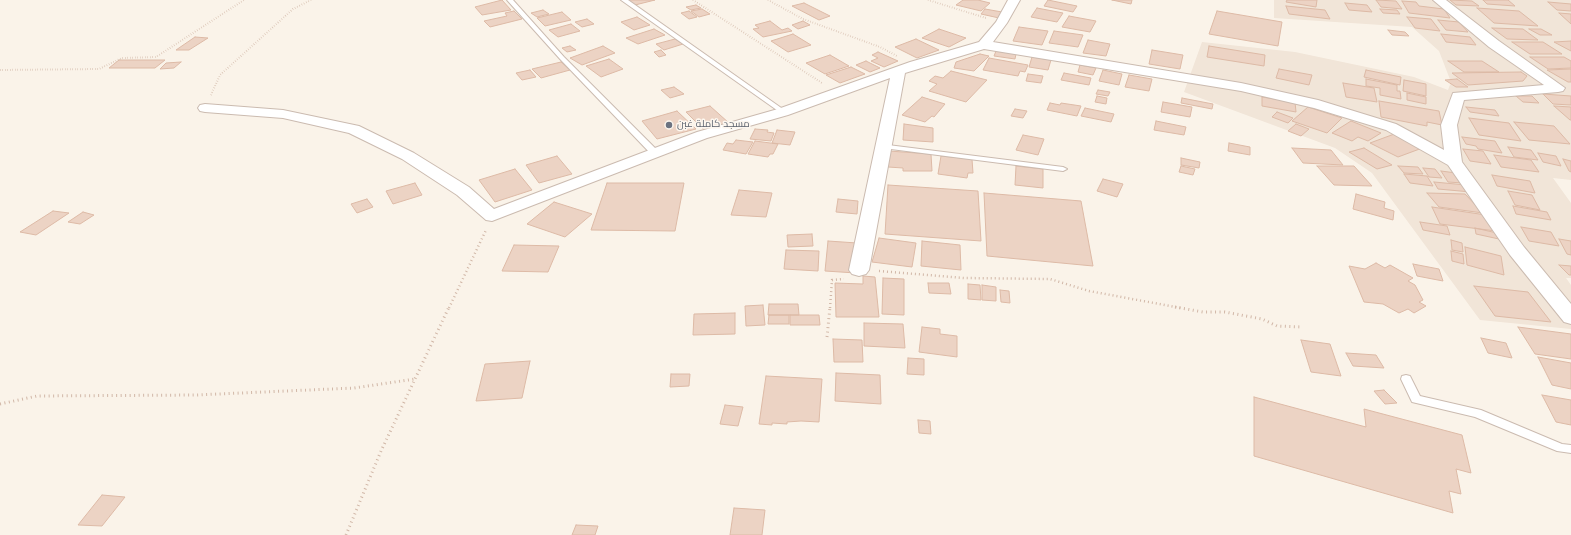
<!DOCTYPE html>
<html>
<head>
<meta charset="utf-8">
<style>
  body { margin:0 }
  canvas { display:block; background:#faf3e9 }
</style>
</head>
<body>
<canvas width="1571" height="535"></canvas>
<script>
const c = document.querySelector('canvas').getContext('2d');
c.lineJoin = 'round';
function fill(path, color) { c.fillStyle = color; c.fill(path, 'evenodd'); }
const toPath = rows => new Path2D(rows.map(r => 'M' + r).join(''));
function stroke(path, color, width, dash) { c.strokeStyle = color; c.lineWidth = width; c.lineCap = dash ? 'butt' : 'round'; c.setLineDash(dash || []); c.stroke(path); }
function write(font, color, halo, rows, align = 'center') {
  c.font = font + ' Jost,Cairo,sans-serif'; c.lineWidth = 3; c.setLineDash([]); c.textBaseline = 'middle'; c.strokeStyle = halo; c.fillStyle = color; for (const [text, x, y, turn = 0] of rows) {
    c.save(); c.translate(x, y); c.rotate((+turn || 0) * Math.PI / 180); c.textAlign = isNaN(turn) ? turn : align; if (halo) c.strokeText(text, 0, 0); c.fillText(text, 0, 0); c.restore();
  }
}
const residential = toPath([
  [1274,0,1571,0,1571,180,1553,178,1571,203,1571,278,1566,278,1571,285,1571,329,1480,320,1372,173,1335,148,1184,92,1202,42,1295,52,1414,77,1448,90,1451,82,1439,51,1412,27,1274,18]
]);
const building = toPath([
  [502,0,511,10,482,15,475,7,502,0],
  [628,0,655,0,635,5,628,0],
  [963,0,978,0,990,3,981,11,956,5,963,0],
  [1048,0,1077,6,1073,12,1044,6,1048,0],
  [1112,0,1132,0,1131,4,1112,0],
  [1287,0,1317,0,1316,7,1286,2,1287,0],
  [1376,0,1396,1,1402,9,1381,7,1376,0],
  [1450,0,1472,1,1479,6,1456,5,1450,0],
  [1483,0,1508,0,1515,6,1487,4,1483,0],
  [1402,1,1416,2,1419,6,1444,9,1450,18,1409,13,1402,1],
  [1548,2,1571,4,1571,11,1557,10,1548,2],
  [804,3,830,16,819,20,792,6,804,3],
  [1345,3,1367,5,1372,12,1349,10,1345,3],
  [696,5,701,8,691,10,686,7,696,5],
  [1286,6,1325,10,1330,19,1289,14,1286,6],
  [1037,8,1063,13,1057,22,1031,17,1037,8],
  [1477,8,1519,11,1538,26,1494,23,1477,8],
  [702,9,710,14,699,17,691,11,702,9],
  [985,9,1002,12,999,18,981,14,985,9],
  [1380,9,1397,10,1400,14,1383,13,1380,9],
  [543,10,549,14,537,17,531,13,543,10],
  [514,11,522,19,490,27,484,21,507,16,505,13,514,11],
  [689,11,697,17,689,19,681,13,689,11],
  [1217,11,1282,22,1278,46,1209,34,1217,11],
  [562,12,571,20,545,26,537,18,562,12],
  [1559,13,1571,14,1571,24,1559,13],
  [1069,16,1096,21,1090,32,1062,27,1069,16],
  [637,17,650,25,634,30,621,22,637,17],
  [1407,17,1431,19,1440,31,1415,28,1407,17],
  [587,19,594,24,582,27,575,22,587,19],
  [1438,20,1459,22,1468,32,1446,30,1438,20],
  [770,21,782,30,788,28,792,31,763,37,753,29,759,28,755,25,770,21],
  [803,21,810,25,798,29,792,25,803,21],
  [571,24,580,31,558,37,549,30,571,24],
  [1019,27,1048,31,1042,45,1013,41,1019,27],
  [1492,28,1523,29,1538,40,1507,39,1492,28],
  [654,29,665,35,638,44,626,38,654,29],
  [939,29,966,38,949,47,922,38,939,29],
  [1529,29,1541,29,1552,35,1540,35,1529,29],
  [1388,30,1405,32,1409,36,1392,35,1388,30],
  [1054,31,1083,35,1078,47,1049,43,1054,31],
  [793,34,811,45,788,52,771,41,793,34],
  [1441,34,1470,37,1476,45,1446,42,1441,34],
  [195,37,208,38,189,50,176,50,195,37],
  [675,39,683,44,664,50,656,44,675,39],
  [916,39,939,50,917,58,895,47,916,39],
  [1088,40,1110,44,1106,56,1083,53,1088,40],
  [1571,41,1571,51,1554,42,1571,41],
  [1512,42,1543,42,1562,54,1530,54,1512,42],
  [570,46,576,50,567,52,562,48,570,46],
  [603,46,615,53,582,65,570,58,603,46],
  [1209,46,1265,55,1264,66,1207,57,1209,46],
  [661,50,666,55,659,57,654,52,661,50],
  [1152,50,1183,55,1180,69,1149,64,1152,50],
  [996,51,1016,54,1015,59,994,56,996,51],
  [878,52,898,61,884,67,871,61,878,58,872,55,878,52],
  [980,54,989,56,974,71,954,68,956,62,980,54],
  [830,55,849,66,825,74,806,63,830,55],
  [1032,57,1051,60,1048,70,1029,67,1032,57],
  [1530,57,1564,57,1571,61,1571,68,1548,69,1530,57],
  [989,58,1028,65,1025,72,1020,71,1018,76,983,70,989,58],
  [609,59,623,69,601,77,586,66,609,59],
  [119,60,165,60,155,68,109,68,119,60],
  [866,61,880,68,870,72,856,65,866,61],
  [1448,61,1482,61,1499,72,1464,72,1448,61],
  [181,62,174,68,160,69,166,63,181,62],
  [561,62,570,70,541,78,532,69,561,62],
  [1080,65,1096,68,1093,75,1078,72,1080,65],
  [851,67,865,74,840,83,826,75,851,67],
  [1279,69,1312,75,1309,85,1276,78,1279,69],
  [1571,69,1571,82,1568,82,1547,70,1571,69],
  [530,70,536,77,522,80,516,73,530,70],
  [1103,70,1122,74,1119,85,1099,81,1103,70],
  [1366,70,1401,77,1400,85,1364,77,1366,70],
  [951,71,987,80,966,102,929,91,937,84,929,81,935,76,943,78,951,71],
  [1521,72,1527,76,1523,81,1468,85,1452,73,1521,72],
  [1064,73,1091,78,1089,85,1061,80,1064,73],
  [1028,74,1043,76,1041,83,1026,81,1028,74],
  [1129,75,1152,79,1149,91,1125,87,1129,75],
  [1366,79,1397,85,1397,91,1400,91,1401,99,1380,95,1380,88,1366,86,1366,79],
  [1457,79,1468,87,1456,87,1445,80,1457,79],
  [1404,80,1426,84,1426,96,1403,91,1404,80],
  [1343,83,1374,88,1377,102,1346,97,1343,83],
  [674,87,684,94,670,98,661,90,674,87],
  [1098,90,1110,92,1108,96,1096,94,1098,90],
  [1407,93,1426,97,1426,104,1407,100,1407,93],
  [1543,94,1571,96,1571,105,1553,104,1543,94],
  [1097,96,1107,98,1106,104,1095,102,1097,96],
  [1516,96,1532,96,1539,103,1523,102,1516,96],
  [922,97,945,104,934,117,932,116,925,122,902,115,922,97],
  [1262,97,1295,102,1296,112,1262,106,1262,97],
  [1182,98,1213,104,1212,109,1181,103,1182,98],
  [1379,101,1439,111,1442,125,1427,122,1427,126,1381,117,1379,101],
  [1163,102,1192,107,1190,117,1161,112,1163,102],
  [1050,103,1060,105,1061,103,1081,106,1077,116,1047,110,1050,103],
  [710,106,729,123,704,130,686,112,710,106],
  [1554,106,1571,107,1571,120,1570,120,1554,106],
  [1308,107,1342,118,1327,133,1292,121,1308,107],
  [1466,107,1495,110,1499,116,1470,112,1466,107],
  [1085,108,1114,114,1111,122,1081,116,1085,108],
  [1015,109,1027,111,1023,118,1011,116,1015,109],
  [677,111,696,129,657,139,642,121,677,111],
  [1277,112,1293,118,1288,123,1272,117,1277,112],
  [1469,118,1509,123,1521,141,1479,135,1469,118],
  [1156,121,1186,127,1184,135,1154,130,1156,121],
  [1351,121,1381,133,1368,141,1358,137,1352,141,1332,133,1351,121],
  [1514,122,1554,126,1570,144,1529,140,1514,122],
  [904,124,933,128,933,142,903,140,904,124],
  [1296,124,1309,129,1301,136,1288,131,1296,124],
  [755,129,768,130,767,132,774,133,771,141,750,139,755,129],
  [777,130,795,132,790,145,772,143,777,130],
  [1397,133,1425,147,1398,157,1370,143,1397,133],
  [1023,135,1044,139,1038,155,1016,150,1023,135],
  [1462,137,1495,141,1502,153,1478,149,1476,146,1466,144,1462,137],
  [736,140,753,142,746,154,723,150,727,143,733,144,736,140],
  [755,141,778,144,773,154,770,154,768,157,748,154,755,141],
  [1229,143,1250,147,1250,155,1228,151,1229,143],
  [1508,147,1531,150,1538,160,1514,157,1508,147],
  [1292,148,1331,150,1343,165,1303,163,1292,148],
  [1364,148,1392,165,1377,169,1349,152,1364,148],
  [1463,149,1483,151,1491,164,1470,161,1463,149],
  [889,151,931,154,932,171,903,171,903,168,888,167,889,151],
  [1538,153,1556,156,1561,166,1543,162,1538,153],
  [1494,155,1531,160,1539,172,1501,167,1494,155],
  [557,156,572,174,539,183,526,165,557,156],
  [941,156,972,159,973,173,968,173,967,178,938,174,941,156],
  [1181,158,1200,162,1199,168,1181,165,1181,158],
  [1563,159,1571,161,1571,172,1569,171,1563,159],
  [1016,166,1043,169,1043,188,1015,185,1016,166],
  [1181,166,1195,169,1193,175,1179,172,1181,166],
  [1317,166,1354,166,1372,186,1334,185,1317,166],
  [1398,166,1418,167,1423,174,1404,173,1398,166],
  [1423,168,1435,169,1442,178,1429,177,1423,168],
  [515,169,532,190,495,202,479,180,515,169],
  [1441,171,1456,173,1463,183,1448,182,1441,171],
  [1404,174,1427,176,1433,186,1410,183,1404,174],
  [1492,175,1530,181,1535,193,1497,186,1492,175],
  [1103,179,1123,184,1117,197,1097,191,1103,179],
  [1434,182,1466,185,1471,192,1438,189,1434,182],
  [415,183,422,195,393,204,386,191,415,183],
  [607,183,684,183,675,231,591,230,607,183],
  [888,185,978,191,981,241,885,234,888,185],
  [739,190,772,193,766,217,731,215,739,190],
  [1508,191,1532,195,1540,210,1515,205,1508,191],
  [984,193,1081,201,1093,266,987,256,984,193],
  [1427,193,1465,194,1483,213,1439,207,1427,193],
  [1356,194,1385,202,1384,208,1394,211,1393,220,1353,209,1356,194],
  [367,199,373,207,357,213,351,204,367,199],
  [838,199,858,201,857,214,836,212,838,199],
  [554,202,592,214,565,237,527,224,554,202],
  [1513,206,1547,212,1551,220,1516,214,1513,206],
  [1432,207,1486,215,1496,231,1440,224,1432,207],
  [53,211,69,213,36,235,20,232,53,211],
  [83,212,94,215,80,224,68,222,83,212],
  [1420,222,1447,226,1450,235,1423,230,1420,222],
  [1521,227,1551,232,1559,246,1529,241,1521,227],
  [1475,228,1497,233,1499,239,1476,234,1475,228],
  [812,234,813,246,788,247,787,235,812,234],
  [879,238,916,243,912,267,872,262,879,238],
  [1559,239,1571,241,1571,255,1567,254,1559,239],
  [1451,240,1462,243,1463,252,1452,250,1451,240],
  [828,241,857,243,856,273,825,271,828,241],
  [922,241,960,245,961,270,921,266,922,241],
  [514,245,559,246,548,272,502,271,514,245],
  [1465,247,1501,256,1504,275,1467,265,1465,247],
  [786,250,819,251,818,271,784,269,786,250],
  [1451,251,1463,254,1464,264,1452,261,1451,251],
  [1376,263,1385,268,1390,265,1413,278,1408,281,1415,285,1423,300,1419,302,1426,306,1414,313,1408,309,1399,313,1383,304,1364,302,1349,266,1365,269,1376,263],
  [1413,264,1439,269,1443,281,1417,276,1413,264],
  [1559,265,1571,266,1571,275,1569,275,1559,265],
  [863,276,875,277,879,317,836,317,835,283,863,284,863,276],
  [883,278,904,279,904,315,882,314,883,278],
  [928,283,949,283,951,294,929,293,928,283],
  [968,284,980,285,981,300,968,299,968,284],
  [982,285,996,287,996,301,982,300,982,285],
  [1474,286,1528,292,1551,322,1495,316,1474,286],
  [1000,290,1009,291,1010,303,1001,302,1000,290],
  [769,304,798,304,799,315,768,315,769,304],
  [763,305,765,325,746,326,745,306,763,305],
  [735,313,735,334,693,335,694,314,735,313],
  [769,315,789,315,789,324,768,324,769,315],
  [790,315,819,315,820,325,790,325,790,315],
  [864,323,903,324,905,348,864,346,864,323],
  [922,327,940,329,940,334,957,336,957,357,919,352,922,327],
  [1518,327,1571,334,1571,359,1535,354,1518,327],
  [1481,338,1506,343,1512,358,1488,353,1481,338],
  [833,339,862,340,863,362,834,362,833,339],
  [1301,340,1330,344,1341,376,1311,372,1301,340],
  [1346,353,1376,355,1384,368,1353,366,1346,353],
  [1538,357,1571,363,1571,389,1552,385,1538,357],
  [908,358,924,359,924,375,907,374,908,358],
  [530,361,522,398,476,401,485,364,530,361],
  [836,373,880,375,881,404,835,401,836,373],
  [671,374,690,374,689,386,670,387,671,374],
  [766,376,822,379,819,422,801,421,787,422,787,424,772,423,772,425,759,424,766,376],
  [1384,390,1397,403,1385,404,1374,391,1384,390],
  [1542,395,1571,400,1571,425,1556,422,1542,395],
  [1254,397,1366,427,1364,409,1462,435,1471,473,1456,469,1461,494,1449,491,1453,513,1254,456,1254,397],
  [725,405,743,407,738,426,720,424,725,405],
  [918,420,930,421,931,434,919,433,918,420],
  [102,495,125,497,102,526,78,525,102,495],
  [734,508,765,510,762,535,730,535,734,508],
  [576,525,598,526,595,535,572,535,576,525]
]);
const pathFar2 = toPath([
  [693,0,822,83],
  [768,0,803,19,880,47,897,56],
  [928,0,986,18],
  [0,70,99,69,122,58,156,57,244,0],
  [211,95,220,75,293,9,311,0]
]);
const pathFar1 = toPath([
  [879,271,964,278,1050,279,1089,291,1181,308],
  [449,308,486,230],
  [830,308,832,280,844,279]
]);
const path = toPath([
  [1175,307,1203,312,1225,312,1262,319,1277,326,1302,327],
  [827,337,830,307],
  [0,404,37,396,196,395,354,388,415,379],
  [346,535,381,451,449,307]
]);
const service = toPath([
  [507,0,513,0,564,57,658,151,658,155,652,155,560,59,507,0],
  [621,0,628,0,787,112,783,114,781,113,621,0],
  [880,144,1063,167,1067,169,1063,171,883,148,880,148,880,144],
  [1406,375,1410,376,1420,396,1481,410,1562,444,1571,445,1571,453,1557,451,1475,417,1412,402,1401,379,1402,376,1406,375]
]);
const minor = toPath([
  [1008,0,1020,0,1007,23,993,42,1241,83,1318,100,1396,124,1444,150,1441,125,1453,93,1544,85,1489,47,1433,0,1446,0,1499,41,1565,88,1563,91,1558,92,1464,100,1457,125,1462,162,1524,247,1571,304,1571,324,1564,322,1510,255,1448,165,1386,130,1314,108,1241,91,984,49,905,73,869,270,866,274,859,276,852,274,849,270,890,78,788,115,707,138,492,221,486,220,457,195,402,159,349,133,283,118,205,112,200,111,198,108,200,105,205,104,283,110,359,126,414,153,469,187,494,209,697,132,778,109,910,62,979,42,996,22,1008,0]
]);
const markers = [
  [669,125,4,"#6b7280"]
];
const farWorshipnames = [
  ["مسجد كاملة غبن",677,125]
];
fill(residential, '#f1e5d8');
fill(building, '#ecd3c4');
stroke(building, '#ddbaa6', 1);
stroke(service, '#cbbbb0', 2);
stroke(minor, '#cbbbb0', 2);
stroke(pathFar2, '#d1b7a7', 2, [0.5, 2]);
stroke(pathFar1, '#d1b7a7', 2.5, [1, 3]);
stroke(path, '#d1b7a7', 3, [1, 3.5]);
fill(service, '#fff');
fill(minor, '#fff');
for (const [x, y, r, color] of markers) { const dot = new Path2D(); dot.arc(x, y, r, 0, 2 * Math.PI); c.fillStyle = color; c.fill(dot); stroke(dot, '#fdf7ef', 1.5); }
write('10px', '#5b616d', '#fdf7ef', farWorshipnames, 'left');
</script>
</body>
</html>
